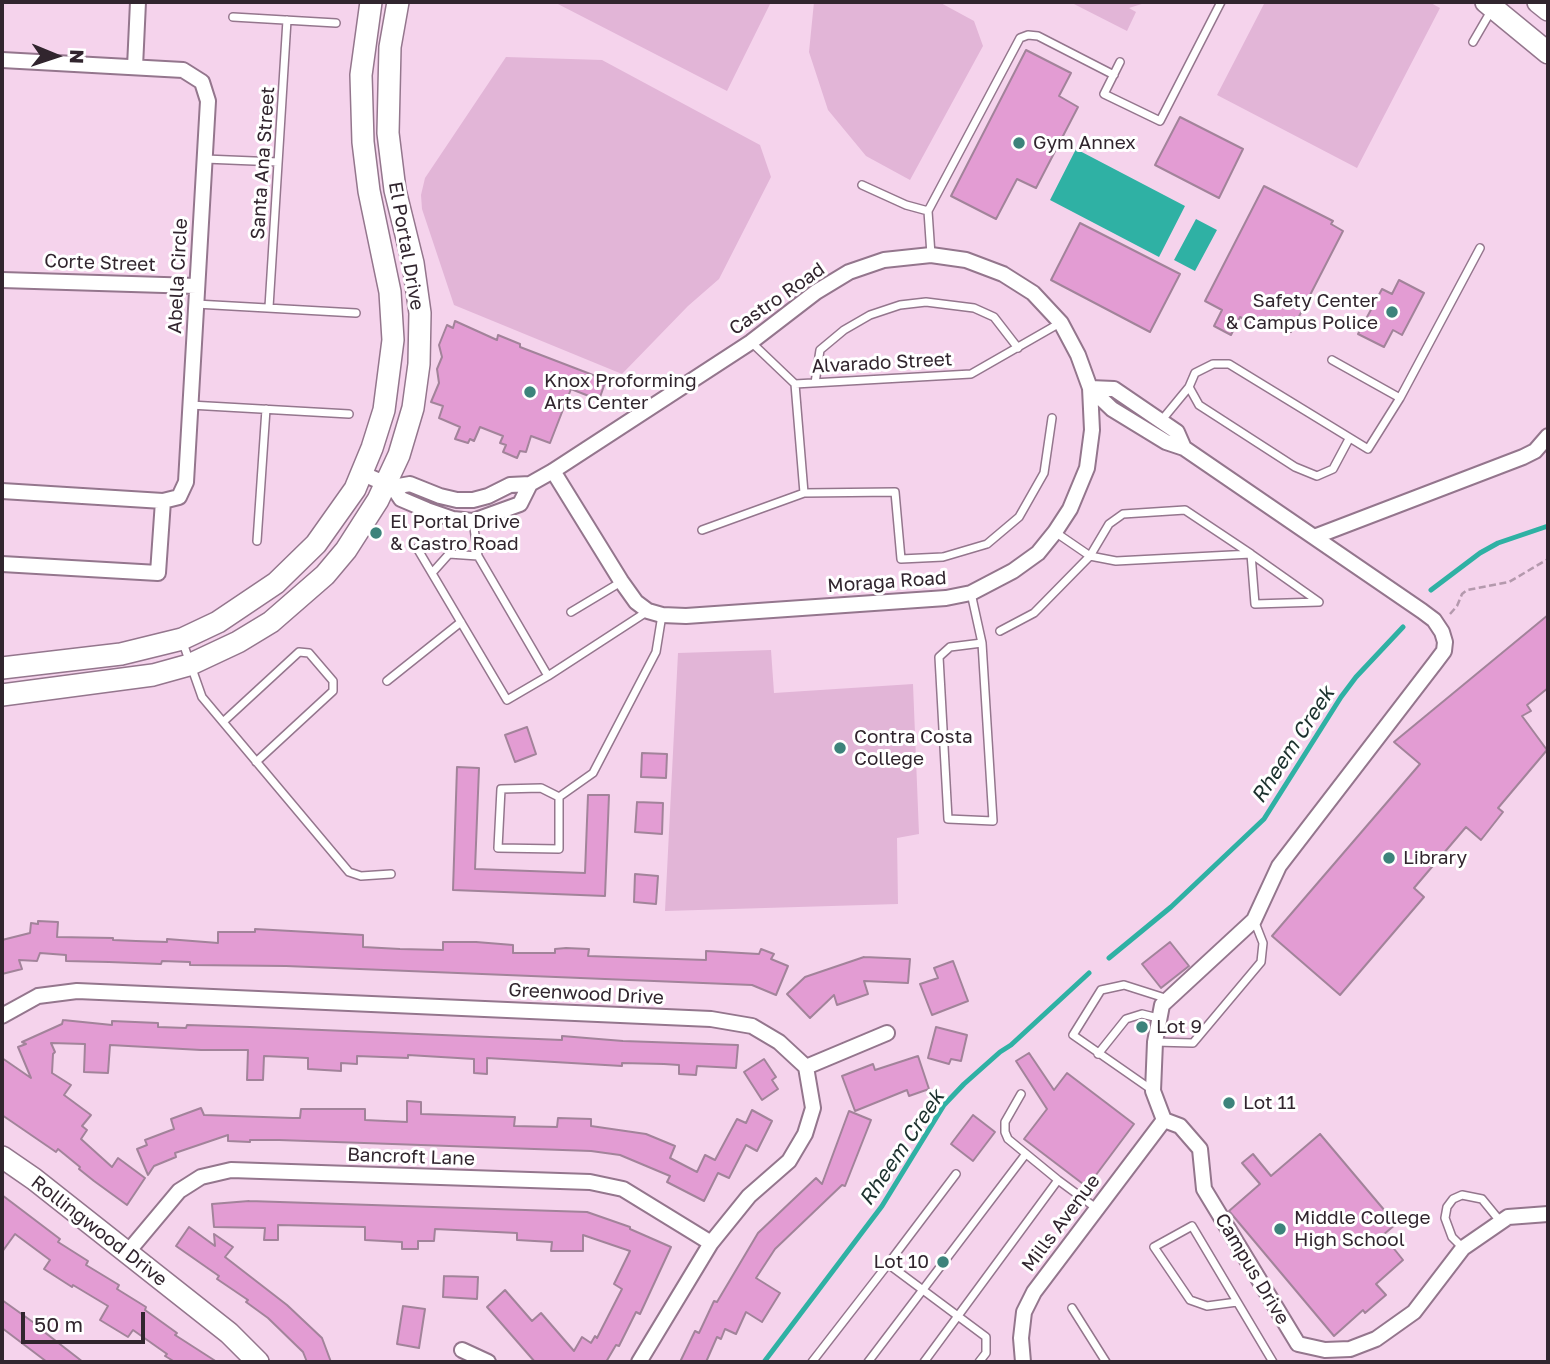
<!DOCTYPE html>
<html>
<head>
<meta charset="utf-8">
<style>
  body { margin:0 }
  #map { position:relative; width:1550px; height:1364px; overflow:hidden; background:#f5d3ec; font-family:"Golos Text",sans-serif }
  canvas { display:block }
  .frame { position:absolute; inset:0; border:4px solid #31252e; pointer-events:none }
  .north { position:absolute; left:21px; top:21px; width:70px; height:70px; -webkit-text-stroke:5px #fff; paint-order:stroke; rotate:92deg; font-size:19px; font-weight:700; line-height:28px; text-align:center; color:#31252e }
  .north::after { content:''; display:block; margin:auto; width:24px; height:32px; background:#31252e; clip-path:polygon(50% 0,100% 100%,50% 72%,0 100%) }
  .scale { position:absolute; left:21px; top:1312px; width:124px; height:32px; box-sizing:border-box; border:4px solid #31252e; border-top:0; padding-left:9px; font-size:21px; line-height:24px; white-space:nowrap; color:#31252e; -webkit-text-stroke:5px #fff; paint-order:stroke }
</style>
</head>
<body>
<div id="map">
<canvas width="1550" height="1364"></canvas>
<div class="frame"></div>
<div class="north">N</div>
<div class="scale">50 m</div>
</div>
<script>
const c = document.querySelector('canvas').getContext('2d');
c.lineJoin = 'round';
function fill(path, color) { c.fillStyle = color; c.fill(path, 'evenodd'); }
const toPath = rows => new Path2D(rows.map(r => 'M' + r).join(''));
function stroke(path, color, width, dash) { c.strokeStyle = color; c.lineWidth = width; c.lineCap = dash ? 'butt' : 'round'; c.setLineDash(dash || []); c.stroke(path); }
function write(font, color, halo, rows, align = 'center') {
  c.font = font + ' "Golos Text",sans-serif'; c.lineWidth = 6; c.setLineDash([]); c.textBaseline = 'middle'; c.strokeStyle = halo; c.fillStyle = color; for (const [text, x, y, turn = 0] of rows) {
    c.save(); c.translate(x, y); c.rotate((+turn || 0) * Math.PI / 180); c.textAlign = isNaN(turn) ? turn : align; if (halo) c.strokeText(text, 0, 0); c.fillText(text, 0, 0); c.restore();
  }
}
const green = toPath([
  [554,2,771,2,727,91],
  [814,2,939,2,974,21,983,46,910,180,866,156,828,110,809,52],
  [1070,2,1148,2,1129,8,1136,12,1127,31],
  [1265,2,1429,2,1440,8,1357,168,1217,95],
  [506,57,602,60,760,145,771,177,719,279,688,306,622,374,454,305,422,209,421,195,425,178],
  [771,650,774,693,913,684,919,834,897,838,898,904,665,911,678,653]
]);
const water = toPath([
  [1076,149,1185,206,1159,257,1050,200],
  [1196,219,1217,230,1195,271,1174,260]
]);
const stream = toPath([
  [1431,590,1480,553,1498,543,1548,526],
  [1109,958,1171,907,1264,819,1341,697,1356,677,1403,627],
  [764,1362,882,1206,944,1105,964,1084,1000,1052,1011,1045,1089,973]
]);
const building = toPath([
  [1026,50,1071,73,1059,96,1078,107,1036,188,1017,179,996,219,951,196,1026,50],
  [1180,117,1243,149,1219,198,1155,165,1180,117],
  [1264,186,1333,221,1331,224,1343,231,1291,332,1264,318,1260,327,1240,317,1231,335,1214,326,1222,310,1205,301,1264,186],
  [1080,223,1180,274,1150,332,1051,280,1080,223],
  [1399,280,1424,293,1402,335,1393,330,1384,347,1358,334,1382,289,1392,294,1399,280],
  [455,321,497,340,498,335,520,344,520,347,606,380,599,400,571,389,550,443,531,436,526,452,520,451,517,458,503,452,506,445,500,443,503,436,480,427,474,441,470,439,468,443,455,439,460,427,439,418,443,406,431,402,439,383,437,369,442,357,439,345,447,325,453,328,455,321],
  [1548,615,1548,688,1527,705,1531,711,1522,716,1547,750,1498,808,1503,812,1481,840,1466,827,1414,888,1424,897,1340,995,1272,936,1420,764,1394,742,1548,615],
  [527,727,536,754,515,762,505,735,527,727],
  [642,753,667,754,666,778,641,777,642,753],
  [457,767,479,768,475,869,585,873,588,795,609,795,605,896,453,890,457,767],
  [637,802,663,803,662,834,635,832,637,802],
  [635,874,658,876,656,904,634,902,635,874],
  [38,921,58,922,57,937,113,938,113,940,136,941,167,942,167,939,218,943,218,932,255,932,255,929,363,935,363,947,400,949,443,950,443,942,476,942,513,945,513,953,555,953,555,949,566,948,589,949,588,956,706,960,706,951,759,954,761,949,774,954,771,959,788,966,776,995,752,985,286,966,190,965,190,962,162,961,161,964,109,962,66,961,66,955,40,953,37,961,19,960,22,969,2,974,2,940,30,933,31,923,38,924,38,921],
  [1170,942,1189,966,1161,988,1142,964,1170,942],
  [864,957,910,959,908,983,864,981,868,994,837,1005,834,995,810,1018,787,994,805,977,864,957],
  [953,961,968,1001,932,1015,920,984,938,978,934,968,953,961],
  [63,1020,112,1025,112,1021,158,1023,158,1027,186,1028,187,1025,250,1027,562,1040,562,1036,623,1041,738,1045,736,1068,697,1066,696,1075,679,1074,679,1065,664,1064,622,1063,622,1066,487,1058,487,1074,474,1073,474,1059,408,1055,408,1058,357,1056,357,1064,341,1063,341,1071,308,1069,308,1058,264,1056,263,1080,247,1080,248,1050,201,1050,110,1045,108,1073,84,1072,85,1044,51,1043,55,1052,53,1054,52,1073,71,1085,64,1095,91,1115,82,1126,87,1130,81,1139,112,1167,118,1158,145,1178,127,1205,94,1181,79,1169,80,1167,58,1149,56,1152,2,1115,2,1058,31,1078,18,1047,26,1044,22,1042,62,1024,63,1020],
  [936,1027,967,1035,961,1061,951,1059,949,1064,928,1058,936,1027],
  [1029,1053,1054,1090,1067,1073,1134,1124,1087,1187,1024,1139,1047,1109,1016,1061,1029,1053],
  [918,1056,929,1089,909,1096,907,1090,855,1111,842,1076,873,1064,875,1070,918,1056],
  [764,1059,776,1077,772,1080,778,1089,762,1100,744,1072,764,1059],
  [407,1101,421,1102,421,1114,515,1117,514,1126,557,1127,558,1118,591,1119,591,1126,646,1134,675,1146,670,1158,697,1172,705,1155,715,1160,737,1119,746,1123,752,1110,772,1121,757,1151,746,1145,729,1178,718,1173,704,1201,667,1182,670,1176,620,1155,591,1151,279,1140,250,1140,250,1142,228,1141,228,1135,175,1153,176,1157,154,1166,148,1175,137,1149,147,1145,145,1140,174,1129,171,1119,201,1108,204,1115,293,1118,300,1118,301,1109,365,1109,365,1120,407,1122,407,1101],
  [849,1111,871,1120,845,1186,842,1185,775,1249,756,1278,780,1293,762,1322,746,1312,736,1334,725,1329,721,1339,717,1337,706,1362,680,1362,695,1331,699,1333,714,1301,717,1302,758,1233,816,1178,822,1184,849,1111],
  [973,1115,995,1132,973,1161,951,1144,973,1115],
  [1320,1134,1396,1224,1383,1235,1403,1260,1376,1284,1386,1295,1365,1313,1363,1310,1334,1336,1229,1211,1260,1184,1242,1163,1253,1154,1271,1176,1320,1134],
  [2,1195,60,1239,58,1242,88,1261,86,1265,119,1285,117,1289,146,1307,145,1310,177,1333,175,1335,217,1362,175,1362,165,1356,167,1354,133,1330,128,1337,100,1320,108,1306,73,1285,72,1287,44,1269,50,1260,15,1234,2,1252,2,1195],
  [249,1201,587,1212,630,1227,630,1229,671,1247,640,1314,636,1312,619,1346,616,1345,606,1362,535,1362,487,1307,505,1290,532,1321,541,1313,574,1351,582,1337,591,1343,595,1336,597,1338,622,1289,614,1284,630,1251,583,1235,583,1251,551,1251,552,1242,517,1240,517,1233,435,1229,434,1241,418,1241,418,1249,402,1249,402,1242,365,1240,365,1227,278,1225,278,1240,264,1240,265,1228,214,1227,212,1204,249,1201],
  [189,1227,215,1246,214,1234,233,1247,225,1257,287,1305,322,1338,331,1362,307,1362,303,1352,268,1318,246,1302,248,1300,217,1279,219,1276,176,1246,189,1227],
  [444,1276,478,1277,477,1299,443,1297,444,1276],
  [2,1300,44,1330,43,1331,83,1362,47,1362,2,1328,2,1300],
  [403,1306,425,1309,419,1348,397,1344,403,1306]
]);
const path = toPath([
  [1450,614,1457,606,1462,594,1467,590,1509,582,1548,559]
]);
const lane = toPath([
  [233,17,336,23],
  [1473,42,1491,11],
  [1120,62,1104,94,1160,121,1221,2],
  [205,159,278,162],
  [862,185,906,205,928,211],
  [931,255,928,211,1020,38,1028,35,1038,36,1114,75],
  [196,304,356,313],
  [269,307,287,20],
  [751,342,795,384,971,374,1060,323],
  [1332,360,1400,398],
  [815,383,820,350,844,330,870,315,900,305,926,302,974,308,994,317,1018,348],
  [795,384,804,493],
  [1189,387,1199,405,1295,467,1317,476,1333,469,1349,439],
  [190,405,349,414],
  [1161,421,1189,387,1195,373,1213,364,1229,364,1368,449,1400,398,1480,248],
  [702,530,804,493,895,492,901,559,943,557,987,544,1019,517,1044,473,1052,418],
  [257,541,266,409],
  [417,548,507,700,548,676,478,556,473,521],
  [432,573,449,554,478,556],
  [971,593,982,643,993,821,948,819,939,657,950,647,982,643],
  [571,612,621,582],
  [1000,631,1034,613,1090,556,1109,524,1123,514,1185,510,1251,554,1255,604,1319,602,1251,554,1116,561,1090,556,1055,532],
  [183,643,202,697,349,872,361,876,391,874],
  [548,676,648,611],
  [387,681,461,622],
  [223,722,299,652,309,653,333,681,333,691,256,762],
  [559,797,541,788,501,789,498,848,559,849,559,797,593,773,656,652,662,615],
  [1155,1042,1193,1043,1261,962,1263,943,1254,920],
  [1098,1054,1126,1019,1142,1014,1158,1018],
  [1152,1090,1073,1035,1101,990,1124,985,1168,999],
  [1021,1094,1005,1122,1005,1132,1008,1139,1058,1180,1096,1208],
  [956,1174,888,1264,986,1337,986,1353,979,1362],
  [1463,1248,1452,1237,1445,1218,1447,1207,1453,1199,1462,1195,1482,1199,1500,1221],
  [1237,1302,1207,1306,1190,1300,1154,1247,1192,1226,1273,1362],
  [1072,1308,1106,1362],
  [812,1362,888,1264],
  [868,1362,1025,1155],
  [924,1362,1058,1180]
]);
const street = toPath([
  [2,60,183,70,202,82,208,101,186,482,179,497,163,501,2,491],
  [135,67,138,2],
  [2,280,196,286],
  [1090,388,1112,409,1166,442,1184,448,1422,611,1434,620,1442,632,1445,642,1444,651,1435,663,1279,866,1254,920,1162,1005,1155,1042,1153,1091,1164,1120],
  [1090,388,1114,389,1177,432,1184,448],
  [361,473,393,487,401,499,427,510,453,519,473,521,520,504,530,484],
  [393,487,410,484,440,496,457,500,473,500,488,496,510,485,530,484,553,471,751,342,816,292,849,272,884,260,931,255,966,260,1003,274,1033,293,1061,323,1078,355,1090,388,1092,430,1087,468,1070,509,1055,532,1038,553,1013,571,971,593,946,598,686,616,662,615,648,611,636,602,621,581,553,471],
  [1314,537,1523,457,1535,451,1548,436],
  [2,564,158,573,163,501],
  [2,1016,38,996,77,991,711,1019,752,1026,779,1042,806,1067,813,1108,805,1134,789,1161,749,1196,711,1243,639,1362],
  [806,1067,887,1033],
  [1164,1120,1180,1126,1200,1149,1204,1189,1298,1344,1325,1350,1350,1349,1376,1339,1414,1312,1463,1248,1508,1217,1548,1214],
  [127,1253,179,1191,201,1177,231,1170,590,1182,623,1189,711,1243],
  [462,1350,488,1362],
  [1023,1362,1021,1338,1024,1312,1034,1292,1164,1120]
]);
const secondary = toPath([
  [1486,2,1548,53],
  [1538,2,1548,10],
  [2,668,121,654,182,639,218,622,276,583,316,544,355,489,372,448,384,410,393,340,390,292,369,191,363,142,361,75,371,2],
  [2,695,153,675,189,665,238,642,271,622,325,575,346,550,378,500,399,455,413,408,419,364,420,313,413,263,395,190,388,133,390,47,398,2],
  [2,1157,34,1179,229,1333,258,1362]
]);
const markers = [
  [1019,143,7,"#3d837b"],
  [1392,312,7,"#3d837b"],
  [530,392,7,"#3d837b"],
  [376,533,7,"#3d837b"],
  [840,748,7,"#3d837b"],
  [1389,858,7,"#3d837b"],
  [1142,1027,7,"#3d837b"],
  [1229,1103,7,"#3d837b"],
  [1280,1229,7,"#3d837b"],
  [943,1262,7,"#3d837b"]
];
const poiNames = [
  ["Gym Annex",1033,143],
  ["Safety Center",1378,301,"right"],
  ["& Campus Police",1378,323,"right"],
  ["Knox Proforming",544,381],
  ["Arts Center",544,403],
  ["El Portal Drive",390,522],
  ["& Castro Road",390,544],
  ["Contra Costa",854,737],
  ["College",854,759],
  ["Library",1403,858],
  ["Lot 9",1156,1027],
  ["Lot 11",1243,1103],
  ["Middle College",1294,1218],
  ["High School",1294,1240],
  ["Lot 10",929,1262,"right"]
];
const streetNames = [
  ["Santa Ana Street",263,163,-86],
  ["El Portal Drive",406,246,80],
  ["Corte Street",100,263,2],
  ["Abella Circle",178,276,-87],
  ["Castro Road",777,299,-35],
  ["Alvarado Street",882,363,-3],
  ["Moraga Road",887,582,-4],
  ["Greenwood Drive",586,994,3],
  ["Bancroft Lane",411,1157,2],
  ["Mills Avenue",1061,1223,-53],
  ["Rollingwood Drive",99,1231,38],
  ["Campus Drive",1252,1269,59]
];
const waterNames = [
  ["Rheem Creek",1293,745,-57],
  ["Rheem Creek",902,1148,-56]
];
fill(green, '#e2b5d7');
fill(water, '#2fb1a4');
stroke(stream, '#2fb1a4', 5);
fill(building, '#e39cd3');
stroke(building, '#a2839a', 2);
stroke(lane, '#94768d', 10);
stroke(street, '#94768d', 18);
stroke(secondary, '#94768d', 24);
stroke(path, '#b499ad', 2.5, [7, 3.5]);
stroke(lane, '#fff', 7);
stroke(street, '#fff', 14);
stroke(secondary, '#fff', 21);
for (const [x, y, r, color] of markers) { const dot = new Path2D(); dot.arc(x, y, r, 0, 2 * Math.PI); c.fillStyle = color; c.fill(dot); stroke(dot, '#fff', 2.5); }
write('19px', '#31252e', '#fff', poiNames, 'left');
write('19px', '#31252e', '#fff', streetNames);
write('italic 21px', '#1b302d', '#fff', waterNames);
</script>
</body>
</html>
